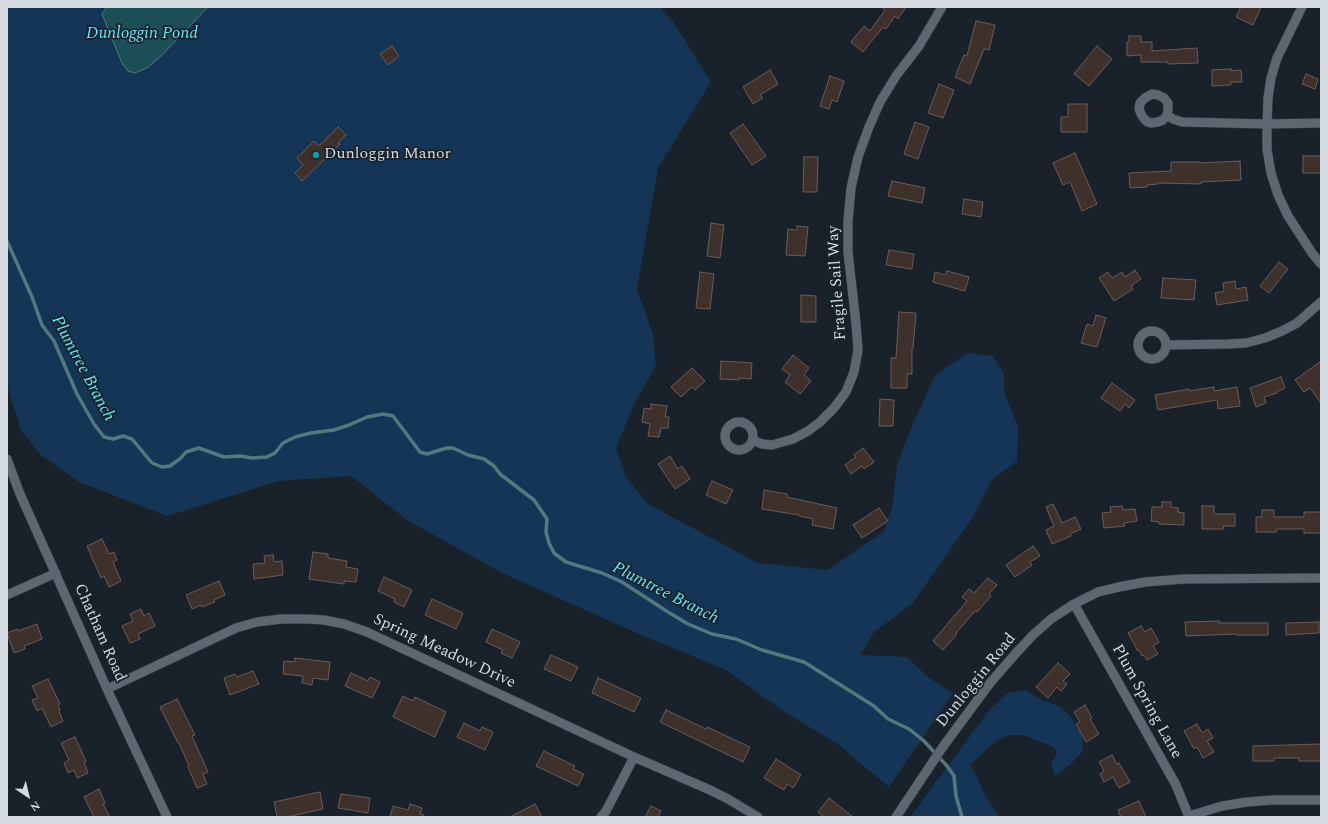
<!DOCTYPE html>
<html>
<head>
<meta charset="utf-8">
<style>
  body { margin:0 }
  #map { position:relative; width:1328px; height:824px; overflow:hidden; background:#19222a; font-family:Spectral,serif }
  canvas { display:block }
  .frame { position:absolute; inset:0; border:8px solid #d4dae0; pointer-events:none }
  .north { position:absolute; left:8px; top:776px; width:40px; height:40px; -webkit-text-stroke:3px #19222a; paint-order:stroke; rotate:145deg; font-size:11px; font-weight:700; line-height:16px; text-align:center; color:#d4dae0 }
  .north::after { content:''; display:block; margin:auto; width:14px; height:18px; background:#d4dae0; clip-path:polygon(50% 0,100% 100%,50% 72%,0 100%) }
</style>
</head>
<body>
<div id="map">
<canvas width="1328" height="824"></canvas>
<div class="frame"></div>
<div class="north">N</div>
</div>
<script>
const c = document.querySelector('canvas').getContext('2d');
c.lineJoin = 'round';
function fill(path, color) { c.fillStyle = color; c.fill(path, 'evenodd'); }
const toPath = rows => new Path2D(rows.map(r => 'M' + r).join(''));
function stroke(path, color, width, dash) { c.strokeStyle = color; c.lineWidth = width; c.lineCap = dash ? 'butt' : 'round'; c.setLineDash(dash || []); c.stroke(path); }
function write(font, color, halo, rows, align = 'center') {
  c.font = font + ' Spectral,serif'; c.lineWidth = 3.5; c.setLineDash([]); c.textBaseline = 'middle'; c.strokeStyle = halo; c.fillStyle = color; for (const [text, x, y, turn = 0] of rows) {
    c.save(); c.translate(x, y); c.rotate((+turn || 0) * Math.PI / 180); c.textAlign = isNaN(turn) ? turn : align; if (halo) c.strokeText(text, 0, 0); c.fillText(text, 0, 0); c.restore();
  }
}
const green = toPath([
  [7,7,660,7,674,23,711,82,658,168,637,289,653,335,656,366,634,404,616,448,626,477,648,504,758,563,828,570,883,532,892,508,897,465,914,421,935,376,967,353,993,356,1004,374,1004,391,1018,428,1017,461,992,480,973,517,912,604,874,632,860,655,907,657,929,678,953,693,889,787,839,745,780,709,726,670,639,634,502,573,407,520,351,476,279,481,167,516,79,482,41,455,21,430,10,396,7,381],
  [1025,690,1044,701,1061,707,1070,716,1082,735,1083,751,1070,765,1055,776,1051,764,1057,753,1054,747,1023,735,1009,735,996,741,970,765,976,775,986,797,999,816,1001,817,910,817,990,709,1008,693]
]);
const water = toPath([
  [107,7,208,7,160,57,147,68,135,73,128,71,122,63,102,14,107,7]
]);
const stream = toPath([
  [7,241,32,297,42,325,54,341,77,394,94,424,104,437,113,439,123,436,132,439,152,463,162,467,170,466,181,458,186,452,199,448,224,457,241,456,252,458,267,457,275,453,283,443,295,437,311,433,334,430,349,425,367,417,383,414,393,416,420,452,427,454,447,448,453,448,468,455,484,459,494,466,500,474,534,500,547,519,546,532,549,543,554,553,566,562,602,573,622,582,668,612,688,624,712,634,736,639,762,650,804,662,874,706,888,719,909,729,924,741,947,766,954,776,956,796,962,817]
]);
const building = toPath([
  [881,7,906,7,898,19,895,16,886,29,883,27,863,52,851,42,864,26,870,31,885,10,881,7],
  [1241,7,1261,7,1253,25,1236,17,1241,7],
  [976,21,995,25,989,50,984,49,970,84,955,77,964,55,967,56,976,21],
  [1129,36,1141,36,1141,42,1152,42,1152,51,1197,48,1198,63,1168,64,1168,62,1141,62,1141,55,1127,56,1127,42,1129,42,1129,36],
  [392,46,399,56,388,65,380,54,392,46],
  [1097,46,1112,59,1089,86,1074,74,1097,46],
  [1231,69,1231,71,1241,70,1242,82,1231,82,1231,85,1212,86,1212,70,1231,69],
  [770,70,778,84,760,95,763,98,753,104,743,87,770,70],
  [1306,74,1318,79,1315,89,1302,84,1306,74],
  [830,76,844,81,837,102,832,100,829,109,820,106,830,76],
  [939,84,954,90,943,118,928,113,939,84],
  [1068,104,1087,104,1087,132,1061,132,1061,117,1068,117,1068,104],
  [915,122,929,127,918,159,904,154,915,122],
  [743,124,766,156,752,165,730,133,743,124],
  [338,127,346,135,338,143,340,144,302,181,295,173,303,165,297,158,314,141,319,146,338,127],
  [1075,153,1097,204,1082,211,1070,182,1063,185,1053,163,1075,153],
  [1303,156,1321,156,1321,173,1303,173,1303,156],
  [804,157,818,157,817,192,803,192,804,157],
  [1240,161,1241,180,1201,182,1201,184,1158,183,1158,184,1147,185,1147,187,1130,188,1129,173,1171,171,1171,162,1201,162,1201,163,1240,161],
  [892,181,925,188,922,203,888,196,892,181],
  [964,199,983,202,981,217,962,214,964,199],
  [711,223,724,225,720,258,707,256,711,223],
  [797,226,808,227,805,256,786,255,788,229,797,230,797,226],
  [889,250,914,254,912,269,886,265,889,250],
  [1279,262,1288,269,1269,293,1260,286,1279,262],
  [1135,270,1141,279,1131,286,1133,289,1114,301,1099,278,1108,272,1112,278,1122,272,1125,277,1135,270],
  [947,271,969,277,965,291,933,282,935,272,945,275,947,271],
  [700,272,714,274,710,309,696,308,700,272],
  [1163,278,1196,280,1194,300,1161,298,1163,278],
  [1235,281,1236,289,1246,287,1248,300,1217,305,1215,293,1224,291,1223,283,1235,281],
  [801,295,816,296,816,322,801,322,801,295],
  [899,312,916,313,913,348,912,348,912,374,907,374,907,388,891,388,891,358,896,358,899,312],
  [1096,315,1106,318,1097,347,1081,343,1087,324,1093,326,1096,315],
  [793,355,809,368,804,375,811,381,800,394,785,382,790,375,782,369,793,355],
  [721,361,752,363,751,379,739,378,739,380,720,379,721,361],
  [1321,361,1321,403,1310,388,1304,392,1295,380,1321,361],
  [692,368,705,381,695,390,692,387,681,397,671,387,692,368],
  [1281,377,1285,388,1276,392,1277,393,1264,397,1266,403,1256,407,1250,388,1281,377],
  [1112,383,1135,400,1129,408,1125,404,1120,411,1101,398,1112,383],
  [1214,387,1214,391,1237,387,1240,406,1218,409,1217,400,1158,410,1155,395,1189,389,1189,391,1214,387],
  [880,399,894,400,893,426,879,426,880,399],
  [651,404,667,406,665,417,669,417,668,428,661,428,659,437,648,436,650,424,642,422,644,408,651,409,651,404],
  [863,448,874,462,864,469,862,466,851,474,845,465,856,457,854,455,863,448],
  [670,456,678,469,682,466,690,479,675,489,658,464,670,456],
  [712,481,733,490,726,504,706,495,712,481],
  [764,490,787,494,787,497,837,508,833,529,812,525,813,519,799,516,799,515,762,509,764,490],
  [1162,502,1171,502,1171,507,1178,508,1178,512,1184,513,1184,525,1159,524,1159,522,1151,521,1152,507,1162,507,1162,502],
  [1053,504,1062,523,1075,517,1081,529,1070,534,1071,536,1052,544,1046,530,1054,526,1046,507,1053,504],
  [1122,506,1123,510,1135,509,1137,521,1124,523,1125,526,1104,528,1102,513,1111,512,1110,507,1122,506],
  [1202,506,1214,506,1214,514,1235,514,1235,526,1223,526,1224,529,1202,529,1202,506],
  [879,508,888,521,862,538,853,525,879,508],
  [1262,510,1274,510,1274,517,1304,517,1304,512,1321,512,1321,533,1304,533,1304,529,1277,529,1276,532,1256,532,1256,517,1262,517,1262,510],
  [102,539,109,554,114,552,117,560,113,562,121,581,109,587,104,576,101,578,87,546,102,539],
  [1033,546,1040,556,1030,562,1032,565,1015,577,1006,565,1033,546],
  [313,552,328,554,328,558,347,561,346,567,358,569,356,582,344,581,344,584,309,579,313,552],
  [273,555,274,562,282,561,283,575,254,579,253,564,265,563,264,556,273,555],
  [384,577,412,590,404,607,394,602,395,599,378,591,384,577],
  [988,578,997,585,989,594,991,596,977,612,975,611,956,633,957,634,943,650,933,641,967,601,962,597,969,589,974,593,988,578],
  [219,581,225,595,214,600,215,602,202,607,201,605,192,609,186,595,219,581],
  [432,599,463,613,456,629,425,615,432,599],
  [141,609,144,616,149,613,155,626,138,634,140,639,130,643,122,626,133,621,130,614,141,609],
  [1219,621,1219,623,1268,623,1268,635,1236,635,1236,634,1186,636,1185,622,1219,621],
  [1319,622,1319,633,1286,635,1286,623,1319,622],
  [37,624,42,639,24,646,25,649,14,653,7,633,18,629,18,631,37,624],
  [1141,626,1145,632,1151,628,1159,642,1153,646,1158,654,1147,660,1144,655,1142,656,1139,650,1138,651,1128,633,1141,626],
  [492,629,520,642,512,658,501,653,503,650,486,642,492,629],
  [551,655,578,667,571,681,544,669,551,655],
  [295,658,330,662,328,680,313,678,312,685,302,683,303,676,283,674,284,661,295,662,295,658],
  [1058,663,1070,674,1063,681,1067,684,1061,691,1057,687,1048,698,1036,687,1058,663],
  [253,671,259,684,230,695,224,678,235,674,237,677,253,671],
  [351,673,368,681,370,677,380,682,372,698,345,686,351,673],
  [598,678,641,698,634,712,592,693,598,678],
  [48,679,60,704,58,705,60,710,59,711,63,721,51,727,42,708,37,711,32,700,38,698,32,686,48,679],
  [403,696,413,701,415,697,446,712,435,737,393,717,403,696],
  [177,699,195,735,192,736,208,772,203,774,207,784,197,788,188,767,189,766,179,743,178,743,160,707,177,699],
  [1085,705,1092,718,1090,719,1099,734,1086,742,1076,724,1080,722,1074,712,1085,705],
  [666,710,706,729,707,727,750,747,743,762,660,722,666,710],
  [464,723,480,731,482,727,493,732,485,750,457,737,464,723],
  [1197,724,1202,733,1208,729,1213,738,1207,741,1214,752,1203,758,1197,747,1194,749,1184,731,1197,724],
  [75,737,86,761,84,762,88,773,77,778,74,770,68,773,64,763,69,760,61,743,75,737],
  [1321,744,1321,761,1299,761,1299,758,1274,758,1274,761,1253,761,1253,746,1321,744],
  [544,751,575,766,573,769,584,774,578,786,536,766,544,751],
  [1112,755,1117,764,1119,763,1130,782,1119,788,1113,777,1104,782,1100,774,1104,771,1099,762,1112,755],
  [776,759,801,775,793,788,787,784,784,790,764,778,776,759],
  [99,789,105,803,103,804,110,817,94,817,84,797,99,789],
  [320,792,323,809,287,817,277,817,274,802,320,792],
  [341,794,370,798,368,813,338,808,341,794],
  [829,798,853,817,824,817,818,812,829,798],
  [1139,801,1146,817,1121,817,1118,810,1139,801],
  [410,804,422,808,420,814,424,815,424,817,390,817,393,806,408,810,410,804],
  [535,804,542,817,510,817,535,804],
  [651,806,661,811,658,817,645,817,651,806]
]);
const street = toPath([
  [1302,7,1277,58,1271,78,1268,98,1267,124,1267,149,1271,173,1278,195,1288,216,1312,253,1321,264],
  [1167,115,1163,120,1158,122,1151,123,1146,121,1142,116,1139,109,1140,103,1145,98,1152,94,1158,95,1164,98,1168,103,1168,109,1167,115,1173,119,1182,122,1267,124,1321,123],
  '1138 345a14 14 0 1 1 28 0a14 14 0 1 1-28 0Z',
  [1166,345,1228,344,1246,343,1265,338,1282,331,1297,323,1321,302],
  '725 436a14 14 0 1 1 28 0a14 14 0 1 1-28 0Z',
  [752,440,762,444,772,445,793,439,808,431,820,422,834,408,846,392,854,372,858,350,856,324,848,252,848,221,851,188,858,157,869,127,880,102,896,76,919,46,942,7],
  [7,459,20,494,107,689,167,817],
  [7,595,56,573],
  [1074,604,1176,785,1189,817],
  [107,689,236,628,257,622,281,619,306,619,324,620,344,624,367,632,634,757,710,790,728,799,758,817],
  [1189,816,1222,806,1247,802,1273,800,1321,800],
  [601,817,606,811,634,757],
  [896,817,942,748,990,683,1017,652,1033,635,1051,619,1074,604,1098,592,1119,587,1145,582,1184,579,1321,578]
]);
const markers = [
  [316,155,4,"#0f9aa8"]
];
const poiNames = [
  ["Dunloggin Manor",324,155]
];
const streetNames = [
  ["Fragile Sail Way",838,283,-94],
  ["Chatham Road",99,633,66],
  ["Spring Meadow Drive",444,652,25],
  ["Dunloggin Road",977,681,-51],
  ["Plum Spring Lane",1146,702,61]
];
const waterNames = [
  ["Dunloggin Pond",142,35],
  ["Plumtree Branch",82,369,62],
  ["Plumtree Branch",665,594,27]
];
fill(green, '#143555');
fill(water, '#1c4f55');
stroke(water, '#53797f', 1);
stroke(stream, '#53797f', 3.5);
fill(building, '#3e312c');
stroke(building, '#6b5c57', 1);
stroke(street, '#373d44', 10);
stroke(street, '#5d6671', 9);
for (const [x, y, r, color] of markers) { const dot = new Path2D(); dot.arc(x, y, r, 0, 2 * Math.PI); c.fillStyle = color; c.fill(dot); stroke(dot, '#19222a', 1.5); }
write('16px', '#d4dae0', '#19222a', poiNames, 'left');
write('16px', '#d4dae0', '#19222a', streetNames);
write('italic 17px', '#5fe8fa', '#19222a', waterNames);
</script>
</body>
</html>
